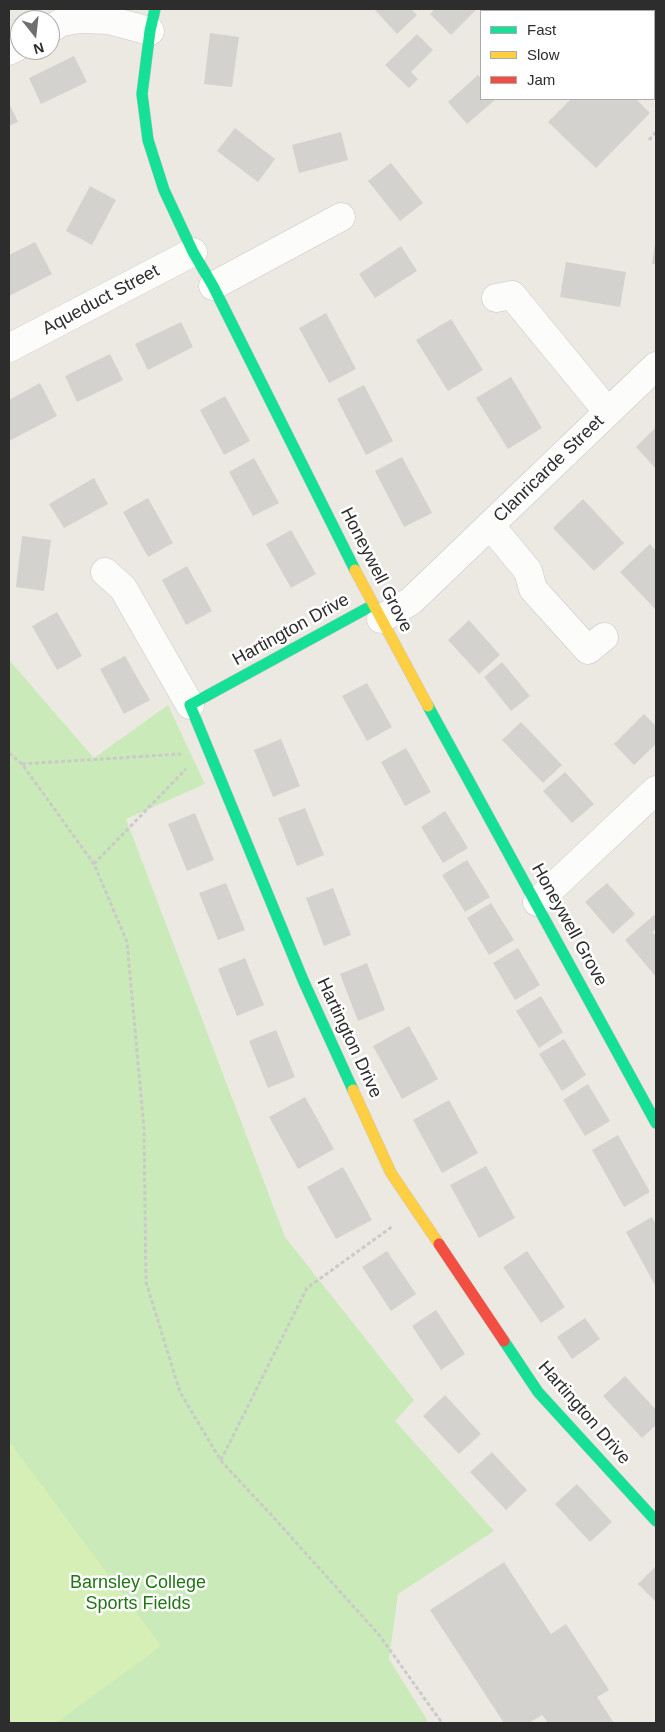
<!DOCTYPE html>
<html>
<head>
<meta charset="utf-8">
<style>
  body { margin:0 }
  #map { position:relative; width:665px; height:1732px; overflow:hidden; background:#ece9e3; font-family:Helvetica,sans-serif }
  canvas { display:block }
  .frame { position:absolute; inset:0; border:10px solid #2d2d2d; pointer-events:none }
  .legend { position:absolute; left:480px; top:10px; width:175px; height:90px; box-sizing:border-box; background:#fff; border:1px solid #ababab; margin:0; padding:6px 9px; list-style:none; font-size:15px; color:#2d2d2d }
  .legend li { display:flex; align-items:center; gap:10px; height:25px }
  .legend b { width:25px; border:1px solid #ababab }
  .north { position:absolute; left:10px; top:10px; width:50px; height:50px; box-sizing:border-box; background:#fff; border:1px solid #ababab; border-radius:50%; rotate:164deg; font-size:14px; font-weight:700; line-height:20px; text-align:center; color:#2d2d2d }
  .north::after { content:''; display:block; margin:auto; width:18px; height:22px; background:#706f6d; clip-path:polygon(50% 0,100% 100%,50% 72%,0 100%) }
</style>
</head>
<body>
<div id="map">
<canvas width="665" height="1732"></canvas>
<div class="frame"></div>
<ul class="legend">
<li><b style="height:6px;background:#16e098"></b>Fast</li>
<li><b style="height:6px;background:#ffcf43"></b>Slow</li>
<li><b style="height:6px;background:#f24e42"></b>Jam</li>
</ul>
<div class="north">N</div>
</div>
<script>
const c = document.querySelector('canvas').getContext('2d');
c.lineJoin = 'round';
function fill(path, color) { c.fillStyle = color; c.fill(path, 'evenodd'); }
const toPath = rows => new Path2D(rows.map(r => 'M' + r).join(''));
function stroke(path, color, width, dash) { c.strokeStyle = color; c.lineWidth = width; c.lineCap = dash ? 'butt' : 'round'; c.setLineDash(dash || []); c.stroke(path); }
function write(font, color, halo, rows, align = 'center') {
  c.font = font + ' Helvetica,sans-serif'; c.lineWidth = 5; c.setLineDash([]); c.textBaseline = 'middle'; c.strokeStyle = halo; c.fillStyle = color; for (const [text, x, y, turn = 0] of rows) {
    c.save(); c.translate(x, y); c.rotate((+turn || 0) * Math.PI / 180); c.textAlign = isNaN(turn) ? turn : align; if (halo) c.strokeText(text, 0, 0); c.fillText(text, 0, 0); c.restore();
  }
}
const green = toPath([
  [9,660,94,758,168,705,205,784,126,819,285,1237,414,1400,395,1421,494,1531,398,1594,389,1659,429,1723,9,1723]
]);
const pitch = toPath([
  [9,1441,161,1646,56,1723,9,1723]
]);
const building = toPath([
  [374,9,411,9,417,15,397,34],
  [435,9,477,9,451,35,430,14],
  [572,9,613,9,615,11,570,11],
  [210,33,239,37,232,87,204,84],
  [417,34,433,50,411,72,418,79,409,88,385,65],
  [74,56,87,82,41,104,29,78],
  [478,75,481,78,481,99,496,99,467,124,448,102],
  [571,99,636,99,650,113,596,168,548,122],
  [9,103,18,122,9,126],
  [235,128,275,159,258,182,217,151],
  [341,132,348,160,299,173,292,145],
  [391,163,423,203,400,221,368,181],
  [90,186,116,200,92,245,66,231],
  [35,242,52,274,9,296,9,255],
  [655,243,656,243,656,264,652,264],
  [401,246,417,271,375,298,359,274],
  [566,262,626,272,620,307,560,297],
  [326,313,356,369,329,383,299,328],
  [451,319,483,370,448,391,416,340],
  [181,322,193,347,148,370,135,344],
  [110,354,123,380,77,402,65,376],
  [511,377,542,428,508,449,476,398],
  [40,383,57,416,9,441,9,400],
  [364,385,393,441,366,455,337,399],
  [225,396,250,441,224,455,200,410],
  [656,427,656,469,636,447],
  [402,457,432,513,404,527,375,471],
  [254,458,279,503,253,516,229,472],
  [94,478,108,504,64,528,49,504],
  [148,498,173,543,148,557,123,512],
  [583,499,624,543,594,571,553,528],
  [291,530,316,574,291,588,266,544],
  [22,536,51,540,44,591,16,587],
  [650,544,656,551,656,610,620,572],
  [187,566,212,611,186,625,162,580],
  [57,612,82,656,57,670,32,626],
  [469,620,500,655,479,674,448,640],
  [125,656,150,700,124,714,100,669],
  [502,662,530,696,511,711,484,677],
  [367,683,392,727,367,741,342,696],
  [644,714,656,726,656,744,634,765,614,744],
  [521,722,562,765,543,783,502,740],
  [281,739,300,786,273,797,254,750],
  [406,748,431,792,405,806,381,762],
  [565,772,594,804,572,823,543,791],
  [305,808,324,855,297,866,278,818],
  [445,811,468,848,443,863,421,827],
  [195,813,214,860,187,871,168,824],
  [467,860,490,897,465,912,442,875],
  [226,883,245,930,218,940,199,893],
  [607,883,635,914,613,934,585,902],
  [333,888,351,935,324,946,306,898],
  [491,903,514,940,489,955,467,918],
  [654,915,656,918,656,929,652,932,656,936,656,977,625,940],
  [518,948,540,985,515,1000,493,963],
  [245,958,264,1005,237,1016,218,969],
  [367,963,385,1010,358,1021,340,974],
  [541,996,563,1032,539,1048,516,1011],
  [409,1026,438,1079,402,1099,373,1046],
  [276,1030,295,1077,268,1088,249,1041],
  [564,1039,586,1075,562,1091,539,1054],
  [588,1084,610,1121,585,1136,563,1100],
  [305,1097,334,1149,298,1169,269,1117],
  [449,1100,478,1153,442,1173,413,1120],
  [618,1135,650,1192,624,1207,592,1150],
  [486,1166,515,1218,479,1238,450,1185],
  [343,1167,372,1220,336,1239,307,1187],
  [652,1217,656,1225,656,1287,626,1232],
  [387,1251,416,1294,391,1311,362,1267],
  [527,1251,565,1307,541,1323,503,1267],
  [436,1310,465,1354,441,1370,412,1326],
  [585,1318,600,1339,572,1359,557,1337],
  [625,1376,656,1410,656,1425,642,1438,603,1396],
  [445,1395,481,1434,459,1454,423,1416],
  [492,1452,527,1490,506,1510,470,1472],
  [577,1484,612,1522,590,1542,555,1504],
  [504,1562,551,1634,566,1624,609,1690,597,1697,614,1723,548,1723,542,1715,529,1723,504,1723,430,1610],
  [656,1566,656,1602,638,1584]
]);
const path = toPath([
  [649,140,656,132],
  [9,753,22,764,94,864,127,942,144,1129,146,1282,180,1392,221,1461,275,1519,380,1636,442,1723],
  [22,764,181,754],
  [94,864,186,769],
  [221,1460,307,1288,393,1226]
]);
const street = toPath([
  [527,11,530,9],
  [50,29,62,22,80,19,108,20,150,31],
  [9,51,20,45],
  [213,286,341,217],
  [496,298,512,295,608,412],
  [9,348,193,252],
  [490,525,528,571,533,589,588,650,604,637],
  [105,572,123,588,190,705],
  [381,619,411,601,656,366],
  [537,902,656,790]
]);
const fast = toPath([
  [155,9,150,31,142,94,148,140,164,190,193,252,213,286,355,570],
  [428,706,656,1123],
  [353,1090,303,980,190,705,373,605],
  [504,1341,538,1392,656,1521]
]);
const slow = toPath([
  [355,570,428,706],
  [353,1090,391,1173,439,1244]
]);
const jam = toPath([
  [439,1244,504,1341]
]);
const streetNames = [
  ["Aqueduct Street",101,300,-28],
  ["Clanricarde Street",549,469,-44],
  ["Honeywell Grove",376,570,63],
  ["Hartington Drive",291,630,-29],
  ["Honeywell Grove",569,925,61],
  ["Hartington Drive",349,1038,65],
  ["Hartington Drive",584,1413,49]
];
const parkNames = [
  ["Barnsley College",138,1583],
  ["Sports Fields",138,1604]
];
fill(green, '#caebb9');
fill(pitch, '#d6efb6');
fill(building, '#d4d2ce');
stroke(street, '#c9c8c8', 29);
stroke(fast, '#c9c8c8', 12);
stroke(slow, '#c9c8c8', 12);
stroke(jam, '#c9c8c8', 12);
stroke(path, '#cacac9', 3, [4, 2.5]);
stroke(street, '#fcfcfb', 28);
stroke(fast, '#16e098', 11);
stroke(slow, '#ffcf43', 11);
stroke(jam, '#f24e42', 11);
write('18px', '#2d2d2d', '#fff', streetNames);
write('18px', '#217513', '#fff', parkNames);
</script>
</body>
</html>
